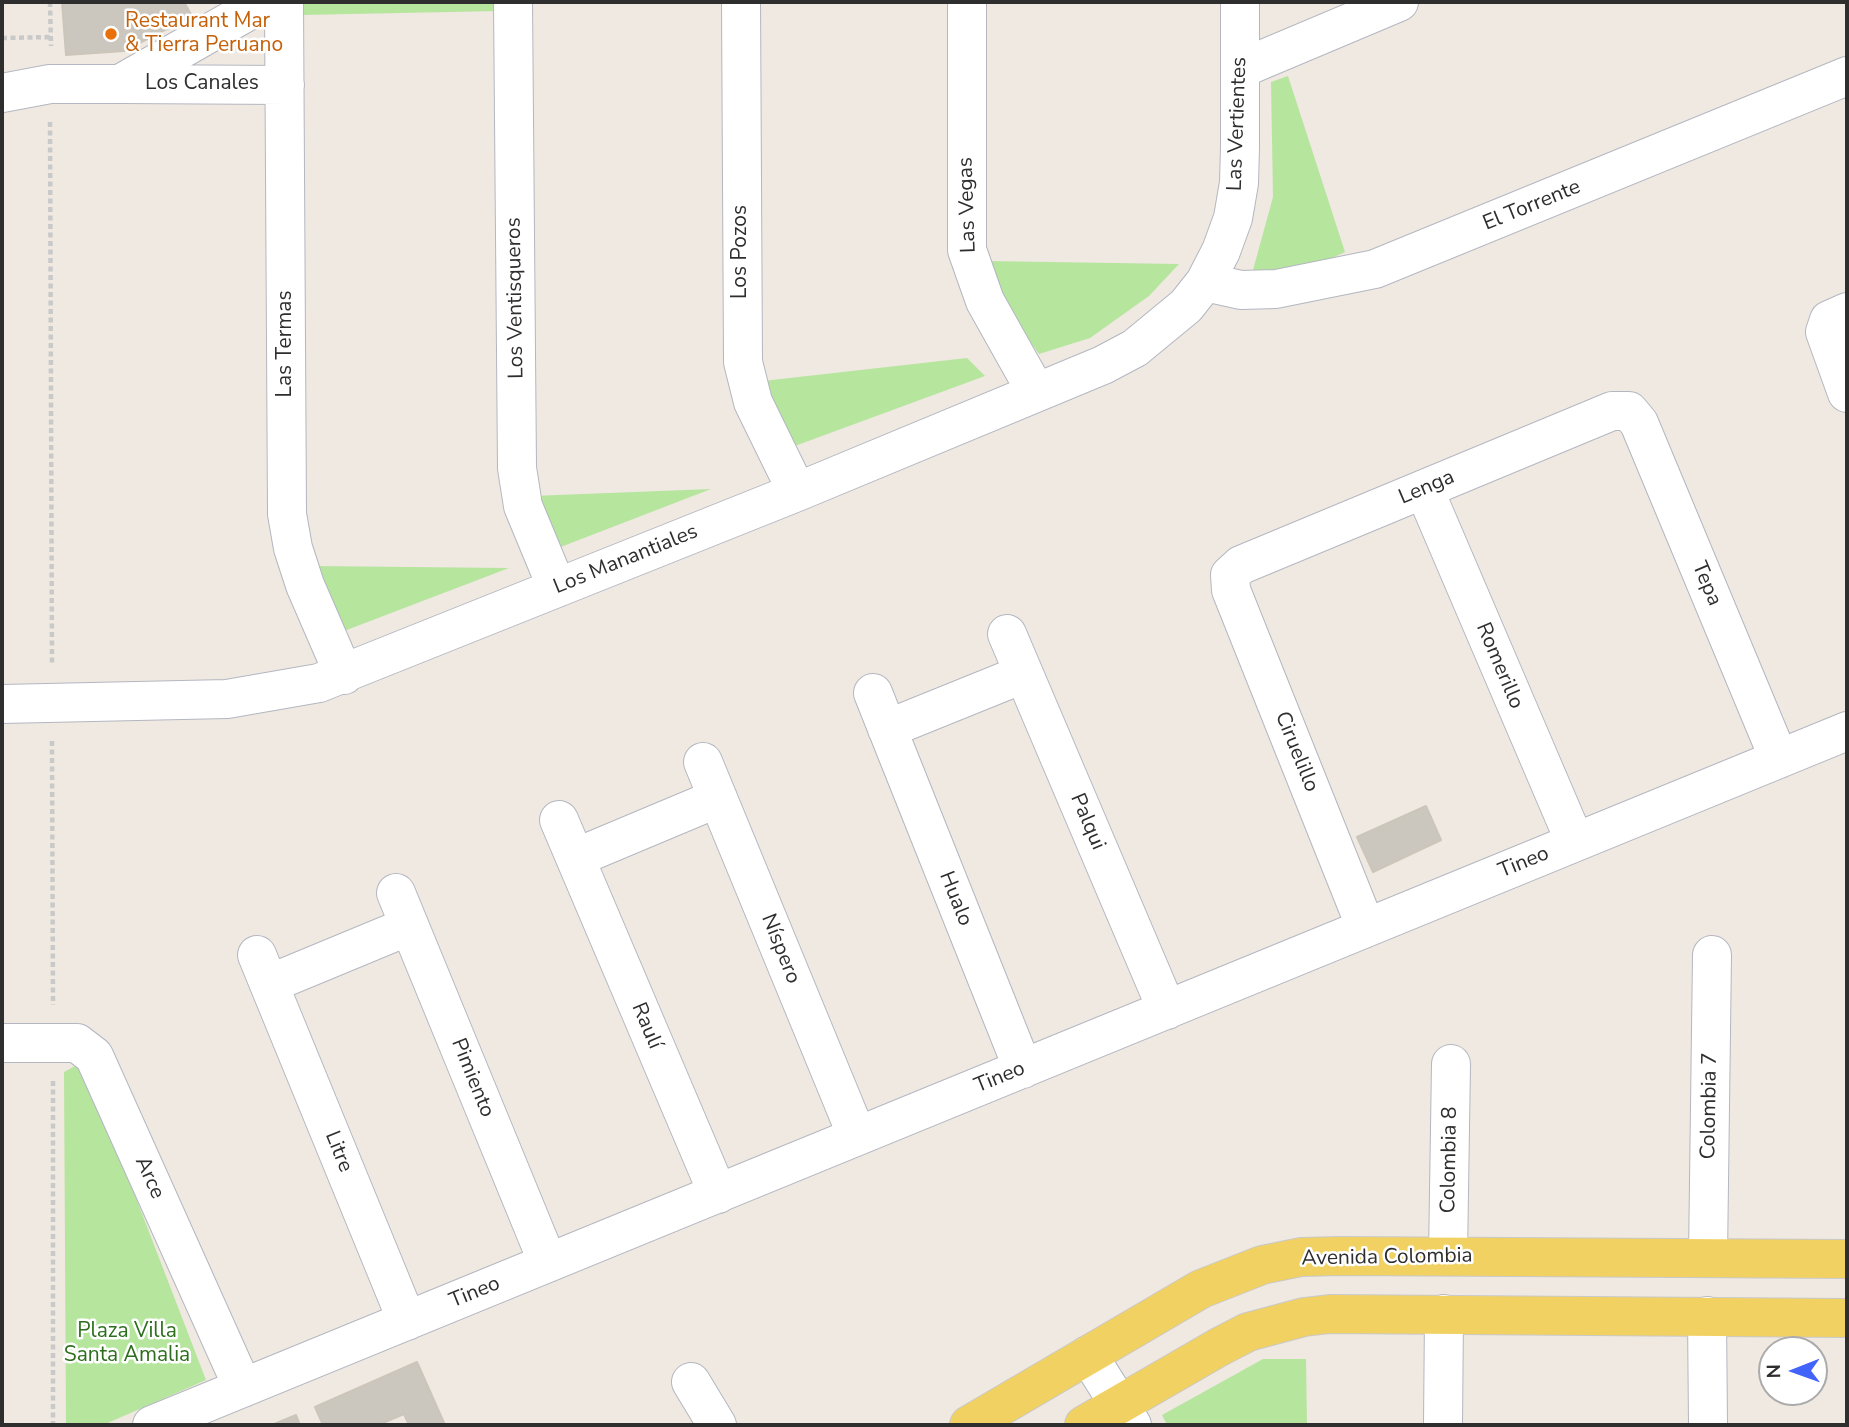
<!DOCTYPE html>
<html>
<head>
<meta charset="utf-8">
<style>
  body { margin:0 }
  #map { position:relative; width:1849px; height:1427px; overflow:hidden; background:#efe9e1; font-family:"Nunito Sans",sans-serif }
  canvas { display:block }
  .frame { position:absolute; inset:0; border:4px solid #2e2e2e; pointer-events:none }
  .north { position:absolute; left:1758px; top:1336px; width:70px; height:70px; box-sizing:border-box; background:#fff; border:2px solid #ababab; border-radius:50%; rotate:269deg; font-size:19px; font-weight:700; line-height:28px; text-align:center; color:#2e2e2e }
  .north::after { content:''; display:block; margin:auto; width:24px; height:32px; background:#4264fb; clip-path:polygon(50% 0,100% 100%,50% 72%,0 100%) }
</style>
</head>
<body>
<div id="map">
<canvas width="1849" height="1427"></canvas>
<div class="frame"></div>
<div class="north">N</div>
</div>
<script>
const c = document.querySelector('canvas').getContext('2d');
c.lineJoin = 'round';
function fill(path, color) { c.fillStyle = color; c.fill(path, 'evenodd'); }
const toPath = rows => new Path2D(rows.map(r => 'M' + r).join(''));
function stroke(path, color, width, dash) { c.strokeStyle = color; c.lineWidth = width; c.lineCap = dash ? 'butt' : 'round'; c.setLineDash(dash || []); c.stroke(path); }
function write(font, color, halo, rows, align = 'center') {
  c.font = font + ' "Nunito Sans",sans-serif'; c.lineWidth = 5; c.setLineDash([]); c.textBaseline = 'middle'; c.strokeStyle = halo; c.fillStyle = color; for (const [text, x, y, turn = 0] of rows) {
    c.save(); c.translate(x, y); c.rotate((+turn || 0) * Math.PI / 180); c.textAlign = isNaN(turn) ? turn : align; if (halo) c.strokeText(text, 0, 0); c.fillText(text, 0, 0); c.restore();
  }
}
const green = toPath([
  [301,2,498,2,499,11,301,15],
  [1288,76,1345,252,1300,273,1250,281,1273,197,1271,82],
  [985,261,1179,264,1149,296,1090,338,1039,354,1007,309],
  [967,358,985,376,792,447,763,381],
  [711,489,558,548,532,496],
  [312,566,509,568,344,631],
  [75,1066,86,1068,206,1380,103,1425,66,1425,64,1072],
  [1263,1359,1306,1359,1307,1425,1167,1425,1162,1415]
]);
const building = toPath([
  [62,2,184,2,192,16,124,51,66,55,62,2],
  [1426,806,1441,840,1373,872,1357,837,1426,806],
  [417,1362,445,1425,409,1425,404,1414,378,1425,323,1425,315,1407,417,1362],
  [296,1415,300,1425,272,1425,296,1415]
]);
const path = toPath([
  [50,2,51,46],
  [2,38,51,37],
  [50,122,52,666],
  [52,741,53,1005],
  [53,1081,53,1425]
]);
const minor = toPath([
  [284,2,287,514,293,548,305,585,344,675],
  [513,2,517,468,523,506,557,588],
  [741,2,743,362,753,402,797,492],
  [967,2,967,250,985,301,1036,392],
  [1240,69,1399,2],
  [122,84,285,85],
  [2,93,50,84,120,84,264,2],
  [1205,282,1241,290,1276,289,1375,269,1847,76],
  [1847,312,1829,320,1825,332,1847,393],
  [1424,489,1575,842],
  [1007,634,1167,1010],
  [873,693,1023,1069],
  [2,704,227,699,319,683,797,492,1103,365,1135,348,1186,306,1205,282,1221,251,1233,218,1239,183,1240,147,1240,2],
  [887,729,1023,674],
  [703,762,857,1136],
  [559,820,718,1194],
  [575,858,718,798],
  [396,893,548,1263],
  [1366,928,1231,590,1230,575,1241,565,1612,411,1629,411,1639,423,1779,759],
  [257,955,407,1321],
  [269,984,409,926],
  [2,1043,77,1043,94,1056,243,1388],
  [1448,1256,1451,1064],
  [1708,1258,1712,955],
  [1707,1316,1708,1425],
  [1088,1355,1132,1425],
  [691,1382,717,1425],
  [152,1425,1847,731],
  [1443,1425,1444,1314]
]);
const major = toPath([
  [969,1425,1201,1289,1262,1265,1301,1257,1341,1256,1847,1259],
  [1084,1425,1219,1347,1248,1332,1304,1317,1330,1314,1847,1318]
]);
const markers = [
  [111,34,7,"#e8710a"]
];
const foodNames = [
  ["Restaurant Mar",125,22],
  ["& Tierra Peruano",125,46]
];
const streetNames = [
  ["Los Canales",202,84],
  ["Las Vertientes",1238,124,-88],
  ["Las Vegas",968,205,-92],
  ["El Torrente",1532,206,-22],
  ["Los Pozos",741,252,-90],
  ["Los Ventisqueros",516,298,-91],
  ["Las Termas",286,344,-90],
  ["Lenga",1427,488,-23],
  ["Los Manantiales",626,560,-22],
  ["Tepa",1706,584,67],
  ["Romerillo",1499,666,67],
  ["Ciruelillo",1296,752,68],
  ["Palqui",1087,822,67],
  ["Tineo",1524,863,-22],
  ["Hualo",955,899,68],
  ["Níspero",780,949,68],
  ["Raulí",646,1026,67],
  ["Pimiento",472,1078,68],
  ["Tineo",1000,1078,-22],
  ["Colombia 7",1710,1106,-89],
  ["Litre",338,1152,68],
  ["Colombia 8",1450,1160,-89],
  ["Arce",149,1178,66],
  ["Avenida Colombia",1387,1258,-1],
  ["Tineo",475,1293,-22]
];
const parkNames = [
  ["Plaza Villa",127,1332],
  ["Santa Amalia",127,1356]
];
fill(green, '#b6e59e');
fill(building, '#cbc7bf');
stroke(building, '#cbc5ba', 2);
stroke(minor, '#b4b7c1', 40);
stroke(major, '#c9c9c9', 40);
stroke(path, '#c9c9c9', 4.5, [5, 3.5]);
stroke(minor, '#fff', 38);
stroke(major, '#f2d163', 38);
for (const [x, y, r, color] of markers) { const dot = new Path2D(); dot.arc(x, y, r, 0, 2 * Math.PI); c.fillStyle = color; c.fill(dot); stroke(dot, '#fff', 2.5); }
write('21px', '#c56008', '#fff', foodNames, 'left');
write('21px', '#2e2e2e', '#fff', streetNames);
write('21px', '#2c6e1b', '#fff', parkNames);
</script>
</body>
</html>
